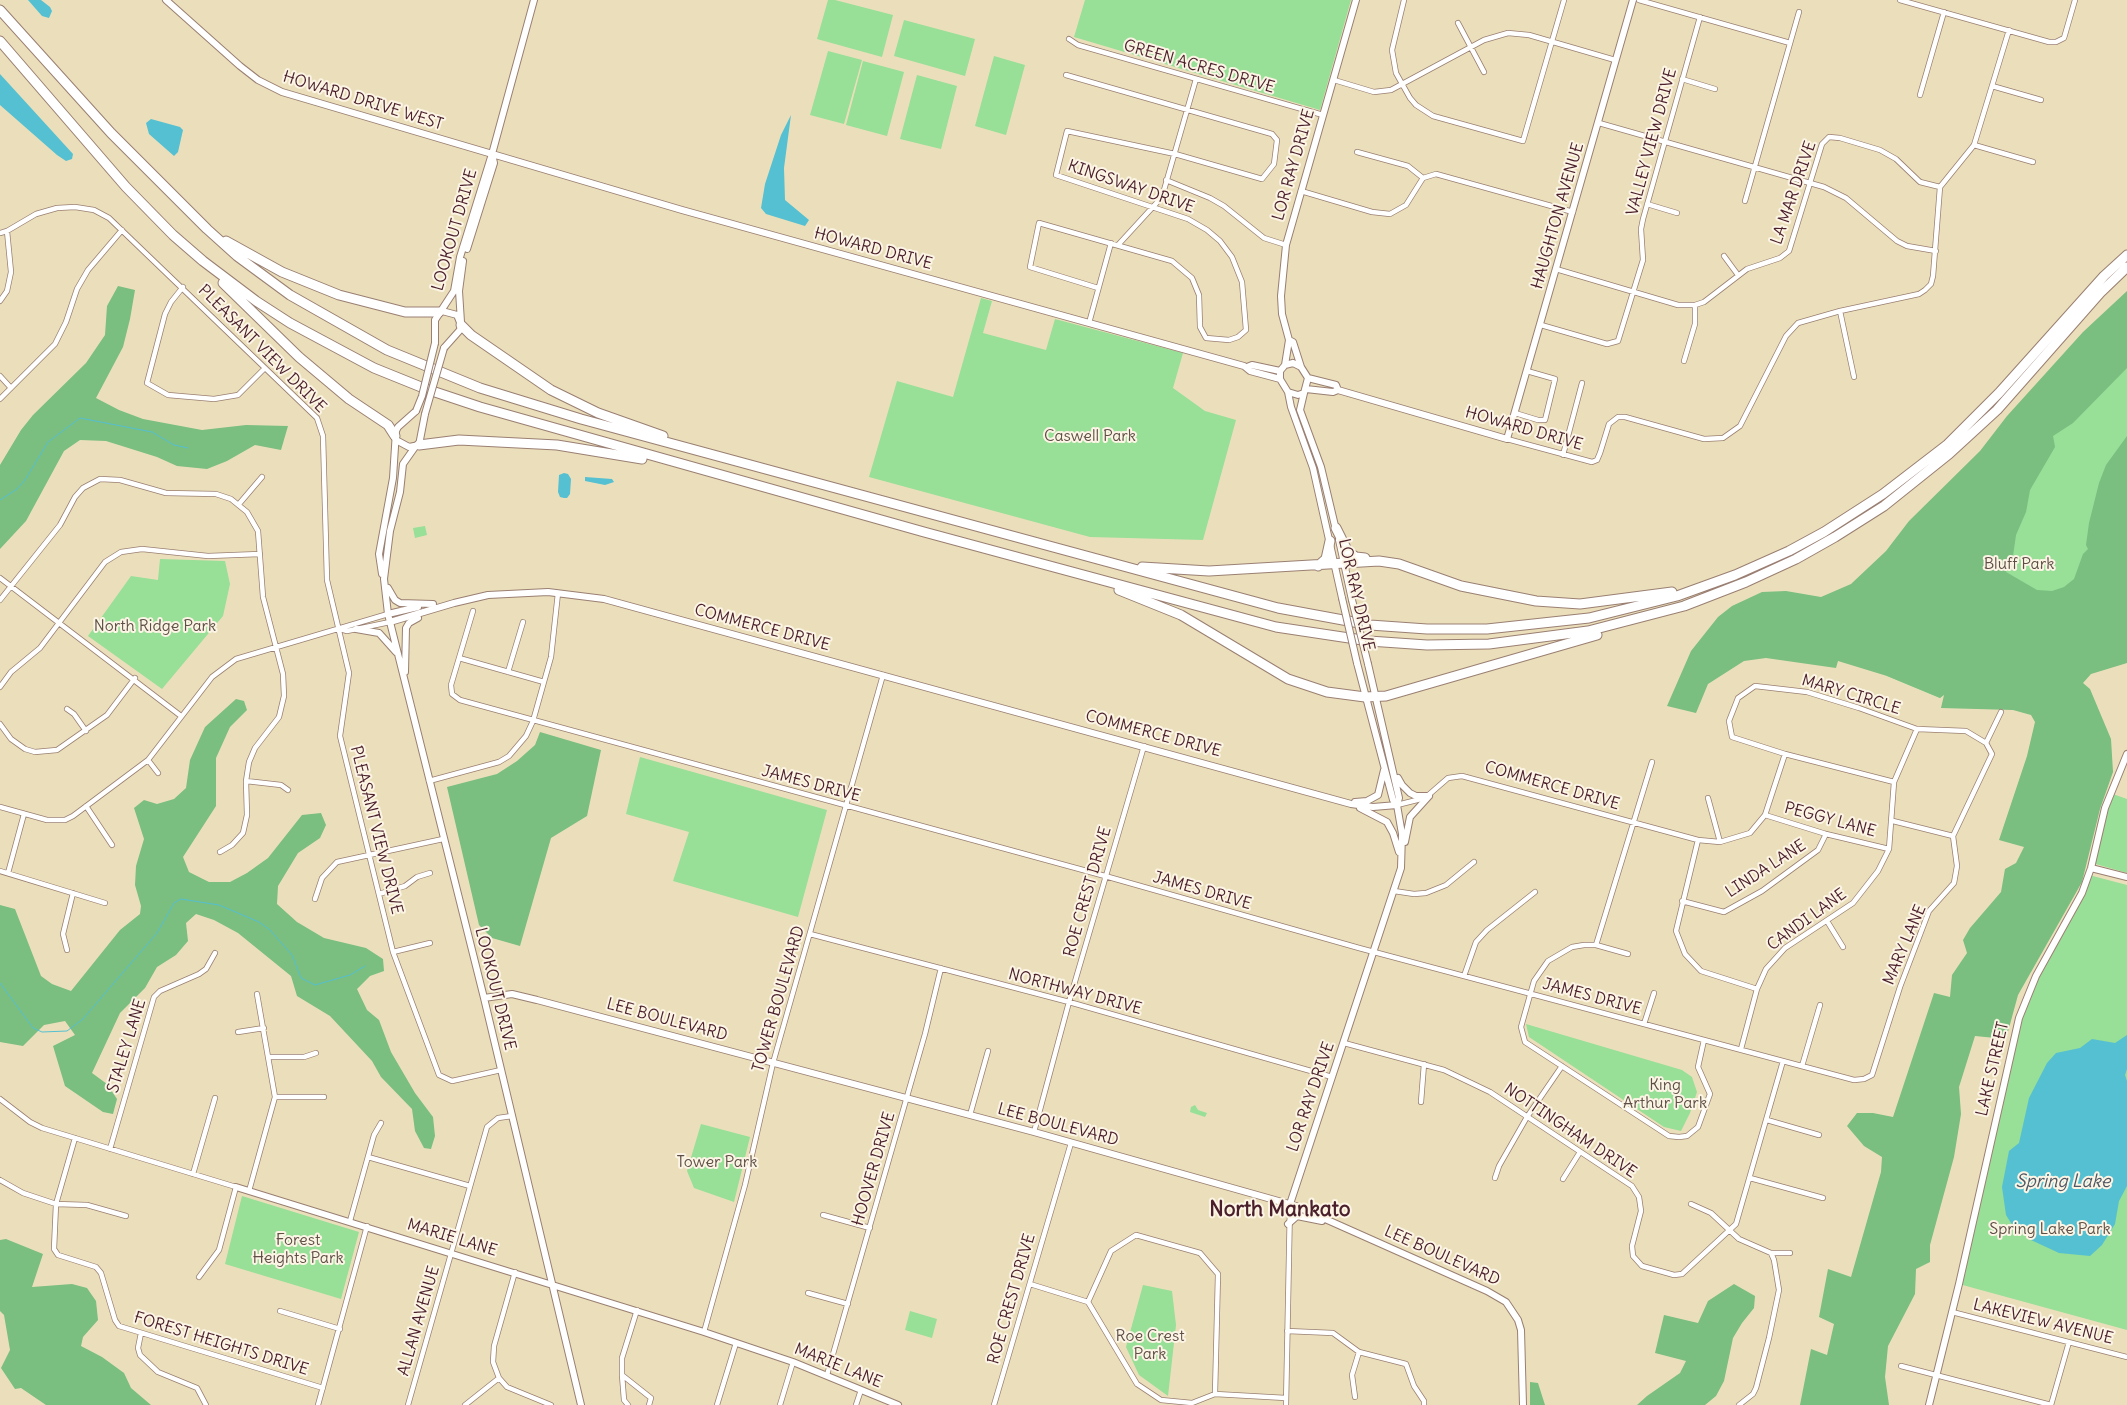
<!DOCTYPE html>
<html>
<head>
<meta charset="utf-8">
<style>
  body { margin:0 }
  canvas { display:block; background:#eadfba }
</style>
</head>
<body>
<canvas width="2127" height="1405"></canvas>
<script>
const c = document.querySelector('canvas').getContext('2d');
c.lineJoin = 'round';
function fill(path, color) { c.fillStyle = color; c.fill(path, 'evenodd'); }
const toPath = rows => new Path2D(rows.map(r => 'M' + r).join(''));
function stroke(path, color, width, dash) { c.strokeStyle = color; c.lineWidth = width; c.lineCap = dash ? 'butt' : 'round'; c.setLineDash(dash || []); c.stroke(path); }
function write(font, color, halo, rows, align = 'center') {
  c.font = font + ' Delius,sans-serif'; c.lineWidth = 4; c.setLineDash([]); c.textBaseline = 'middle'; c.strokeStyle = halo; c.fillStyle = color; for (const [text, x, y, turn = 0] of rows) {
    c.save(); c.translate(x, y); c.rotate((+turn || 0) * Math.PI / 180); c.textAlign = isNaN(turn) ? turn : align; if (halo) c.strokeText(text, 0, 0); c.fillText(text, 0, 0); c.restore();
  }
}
const green = toPath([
  [828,0,835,0,893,15,882,57,817,39],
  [1085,0,1351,0,1320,110,1074,37],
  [904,20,975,39,965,76,894,56],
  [828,51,862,60,844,124,810,115],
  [994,56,1025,65,1006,135,975,126],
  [863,61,904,72,887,136,846,125],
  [917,75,957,86,941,149,900,139],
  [981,298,992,301,983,333,1046,350,1055,319,1183,353,1173,388,1205,411,1236,420,1203,540,1090,537,869,477,897,381,953,397],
  [2127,351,2127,464,2079,599,1954,683,1940,698,1887,676,1840,634],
  [425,526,427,535,415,538,413,528],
  [160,559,225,561,230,584,223,616,162,689,88,636,131,576,158,580],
  [640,757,827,810,798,917,673,881,689,832,626,814],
  [2110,793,2127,799,2127,873,2092,863],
  [2089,875,2127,885,2127,1330,1959,1284,2024,1002],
  [1526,1024,1682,1070,1692,1077,1697,1092,1690,1113,1681,1131,1664,1127,1529,1037],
  [1195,1105,1198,1110,1207,1113,1205,1117,1190,1112,1191,1107],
  [701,1124,750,1137,734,1202,694,1188,687,1171],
  [242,1196,359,1232,341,1299,225,1264],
  [1143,1285,1172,1291,1176,1325,1168,1396,1139,1375,1126,1347],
  [910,1311,937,1319,932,1338,905,1330]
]);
const forest = toPath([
  [118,286,135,290,130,319,123,347,96,398,119,410,143,419,202,430,246,425,288,426,281,450,255,445,227,461,207,469,177,466,157,457,106,441,80,440,64,451,26,521,0,549,0,465,21,430,33,415,86,363,105,335,107,306],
  [2127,291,2127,368,2073,423,2053,436,2055,447,2030,490,2026,512,2016,535,2013,556,2006,572,2037,590,2052,591,2064,587,2074,579,2083,554,2088,549,2086,545,2089,523,2099,483,2106,465,2127,436,2127,663,2091,674,2083,683,2090,689,2111,739,2113,772,2100,809,2082,882,2018,995,2006,1039,1975,1036,1959,1087,1961,1114,1954,1157,1930,1245,1930,1262,1916,1269,1915,1294,1888,1346,1885,1377,1889,1405,1800,1405,1811,1349,1827,1355,1834,1324,1819,1317,1828,1269,1851,1277,1881,1172,1882,1157,1864,1146,1847,1126,1857,1113,1873,1113,1893,1117,1934,993,1950,997,1952,975,1967,953,1963,940,1970,928,2001,892,2005,869,2016,863,2024,847,1999,840,2027,756,2035,722,2031,715,2013,710,1941,708,1944,695,1940,698,1887,676,1838,661,1836,668,1766,658,1744,661,1708,684,1696,713,1667,706,1691,651,1718,617,1732,606,1762,592,1786,591,1821,597,1851,584,1886,551,1909,521,1980,451,2007,416,2083,332],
  [236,699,244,701,247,710,230,727,216,758,216,806,183,857,189,872,209,882,230,882,247,873,268,858,302,815,321,813,326,825,320,838,298,853,278,886,277,904,297,922,324,938,366,948,383,959,384,971,370,976,357,989,367,1010,379,1020,391,1052,415,1093,433,1117,435,1136,431,1149,424,1148,415,1131,412,1109,381,1077,372,1061,330,1016,297,996,291,976,238,933,214,920,196,914,186,923,188,941,176,955,157,967,145,988,120,1013,92,1073,107,1084,117,1099,113,1114,103,1112,65,1086,53,1046,75,1035,65,1021,44,1025,23,1046,0,1042,0,905,15,909,41,976,52,984,71,991,120,930,140,914,141,906,135,885,136,866,144,839,134,808,144,800,157,804,174,799,186,788,190,760,205,727],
  [540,732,601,750,587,816,551,838,520,946,492,938,479,925,447,787,497,774,517,761,535,745],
  [6,1239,43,1254,32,1287,72,1284,87,1288,96,1301,98,1320,83,1337,81,1346,102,1357,124,1373,131,1388,151,1405,46,1405,21,1388,15,1389,1,1368,10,1350,4,1315,0,1311,0,1240],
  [1734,1284,1755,1296,1754,1308,1742,1323,1733,1338,1724,1381,1716,1396,1705,1405,1637,1405,1647,1396,1680,1373,1686,1361,1655,1353,1664,1315,1698,1323,1708,1301],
  [1530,1382,1538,1383,1545,1405,1530,1405]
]);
const water = toPath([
  [28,0,41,0,50,7,52,11,49,18,42,16],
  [0,74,73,154,72,159,66,161,57,155,0,105],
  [791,115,784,168,785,200,809,220,805,226,766,214,761,208,765,184,781,135],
  [151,119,180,127,183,130,178,152,174,156,149,134,146,123],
  [564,473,568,474,571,479,570,494,567,498,564,498,560,497,558,492,559,475],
  [585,477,612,479,614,482,605,485,585,481],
  [2127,1035,2127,1069,2125,1075,2127,1081,2127,1186,2119,1201,2115,1224,2102,1245,2090,1256,2059,1253,2031,1240,2011,1223,2006,1215,2002,1187,2009,1151,2019,1143,2029,1098,2047,1063,2056,1053,2080,1048,2092,1039,2115,1043]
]);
const stream = toPath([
  [0,500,17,489,25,480,48,442,80,418,152,432,174,445,188,448],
  [0,983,33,1028,42,1032,67,1031,83,1019,113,984,157,933,174,903,181,899,219,905,259,922,270,930,292,955,301,978,315,985,350,975,365,966]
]);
const street = toPath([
  [1404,0,1392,50,1396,73,1410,98,1416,105,1433,116,1523,141,1564,0],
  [1639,0,1790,43],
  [1900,0,2049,42,2056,42,2064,38,2075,0],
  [1458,23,1484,72],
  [1069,39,1078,45,1323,115],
  [1066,75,1272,134,1277,140,1274,164,1262,179,1175,154,1067,131,1056,175,1188,219,1207,230,1220,241,1232,257,1242,282,1246,330,1238,337,1229,340,1206,338,1200,327,1199,295,1192,278,1172,261,1039,223,1030,267,1098,288],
  [1682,79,1715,89],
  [1334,80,1374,92,1391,90,1484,40,1508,33,1529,35,1615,60],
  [1992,86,2041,100],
  [1920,95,1944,12],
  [1599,123,1824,187,1846,198,1897,241,1907,246,1936,251],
  [1974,145,2033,162],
  [1357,152,1408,166,1423,178],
  [1166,180,1210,198,1224,206,1264,238,1286,245],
  [1301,191,1372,212,1390,214,1406,205,1423,178,1436,174,1573,212],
  [1745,201,1799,12],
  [1647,204,1677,213],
  [0,233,7,231,36,214,57,208,75,207,94,210,109,218,317,418,323,436,327,580,349,673,340,736,393,952,439,1075,452,1081,501,1070],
  [1118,245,1162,197,1196,79],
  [1724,256,1738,275],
  [1556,269,1678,305,1695,305,1704,302,1747,269,1780,258,1789,251,1822,144,1829,137,1840,138,1880,150,1896,159,1920,182,1940,187],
  [183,287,171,302,165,314,147,383,168,395,214,399,238,395,265,368],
  [0,301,7,291,11,272,7,231],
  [1840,311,1854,377],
  [1089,323,1111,243],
  [1541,325,1607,344,1618,341,1643,260,1641,229,1643,219,1700,17],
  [1684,361,1695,324,1695,305],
  [0,376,11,388],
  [0,399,55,344,66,322,77,289,88,270,122,230],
  [1515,413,1538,420,1545,420,1555,379,1527,371],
  [1507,439,1592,462,1597,460,1600,453,1609,424,1618,417,1625,417,1704,439,1723,438,1740,426,1786,336,1798,323,1840,311,1919,294,1925,290,1931,284,1933,276,1940,187,1974,145,2009,30],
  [1563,455,1582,383],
  [239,504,262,477],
  [0,578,181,716],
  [0,600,60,525,75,497,83,488,100,479,120,480,166,493,216,494,231,499,247,512,258,531,263,597,283,674,284,696,279,717,255,748,249,762,246,781,247,815,243,833,232,845,220,852],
  [473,611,451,685,452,694,460,700,1105,876,1359,948,1854,1080,1864,1079,1872,1075,1900,987,1929,911,1954,883,1957,866,1953,836,1992,754,1986,743,2001,712],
  [340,629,347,631,390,622],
  [459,658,544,682],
  [508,672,523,622],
  [0,687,11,672,40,648,105,562,121,552,142,549,208,556,260,554],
  [67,709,74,714,86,731],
  [0,724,11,739,25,749,35,752,57,750,107,715,135,678],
  [148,760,158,773],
  [246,781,281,785,288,790],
  [429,781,499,762,509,756,526,736,533,721,551,657,558,593],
  [1894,782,1785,754,1732,737,1729,721,1738,698,1755,686,1807,692,1859,708,1917,729,1966,731,1986,743],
  [1708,798,1720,842],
  [1397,805,1425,798,1448,778,1462,776,1698,840,1720,842,1750,833,1765,815,1785,754],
  [86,806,112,845],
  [0,807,47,820,65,820,73,816,148,760,212,677,236,659,388,614],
  [1765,815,1826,834,1889,849],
  [1893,821,1953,836],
  [1698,840,1676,931,1685,954,1701,971,1757,989],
  [0,871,105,903],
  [8,873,24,814],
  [1394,891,1414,894,1426,893,1446,885,1474,862],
  [379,894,405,886,417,877,430,873],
  [315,899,322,878,337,862,443,839],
  [1682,901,1724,912,1762,891,1818,850,1826,834],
  [1827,921,1843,947],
  [810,934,1069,1002,1332,1077],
  [1596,945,1652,762],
  [67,950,63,934,73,893],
  [393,952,430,943],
  [1628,954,1596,945,1584,945,1572,947,1548,961,1534,981,1521,1027,1525,1042,1669,1136,1679,1137,1687,1136,1698,1127,1710,1094,1698,1067,1704,1040],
  [1464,976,1476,942,1487,930,1535,892],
  [1644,1024,1654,993],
  [238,1032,264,1028],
  [1344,1043,1444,1070,1490,1092,1632,1186,1639,1197,1641,1211,1632,1246,1633,1256,1642,1266,1674,1275,1682,1274,1736,1224,1783,1061],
  [1741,1049,1757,989,1766,969,1785,948,1853,903,1878,871,1889,849,1894,782,1917,729],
  [269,1057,304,1057,316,1053],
  [1802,1066,1820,1005],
  [275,1097,324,1097],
  [0,1099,30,1122,42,1128,236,1187,219,1250,199,1277],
  [1421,1102,1424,1064],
  [970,1115,988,1051],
  [1767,1120,1819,1135],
  [1034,1132,1069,1002,1144,746],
  [75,1138,56,1204,54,1249,58,1255,96,1267,101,1273,115,1320,119,1326,323,1388],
  [110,1149,154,997,160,991,199,974,206,969,215,953],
  [368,1157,470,1186],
  [193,1174,215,1098],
  [1495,1178,1499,1166,1527,1117,1562,1066],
  [1750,1178,1823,1198],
  [1563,1179,1580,1152],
  [0,1180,23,1193,56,1204,87,1205,126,1216],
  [249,1191,275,1097,257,994],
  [1691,1204,1711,1213,1739,1239,1771,1253,1774,1260,1779,1290,1769,1338,1756,1388,1753,1394,1739,1405],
  [823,1215,870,1228],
  [350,1221,374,1135,381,1123],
  [1771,1253,1790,1253],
  [515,1272,494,1346,493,1362,499,1378,507,1387,551,1405],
  [1030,1284,1088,1302,1137,1384,1161,1400,1192,1403,1215,1394,1286,1398],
  [808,1293,848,1304],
  [1088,1302,1111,1251,1136,1235,1200,1253,1218,1274,1215,1394],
  [280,1311,340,1329],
  [1952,1312,2127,1357],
  [1287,1331,1333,1333,1359,1352,1406,1364,1414,1386,1424,1401,1424,1405],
  [704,1332,745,1185,773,1063,883,675],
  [141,1333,138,1348,140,1355,158,1372,197,1388,206,1405],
  [1901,1366,2051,1405],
  [622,1375,622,1358,637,1310],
  [827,1375,925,1034,941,968],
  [1355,1397,1352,1375,1359,1352],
  [318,1405,367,1226],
  [408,1405,487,1127,498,1118,512,1116],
  [465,1405,499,1378],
  [628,1405,624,1400,622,1375,651,1398,649,1405],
  [717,1405,736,1343],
  [780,1405,793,1362],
  [856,1405,861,1390],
  [994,1405,1071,1143],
  [1286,1405,1290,1204],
  [2051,1405,2069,1342]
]);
const secondary = toPath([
  [166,0,240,66,258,80,282,92,682,210,1244,366,1250,371,1280,379],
  [467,249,494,163,492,154],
  [442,311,457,315,461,325,460,330,444,348],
  [461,322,459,291,463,261],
  [1289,340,1293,342,1301,367],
  [435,343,435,320,454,291,460,257,492,154,534,0],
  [1293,363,1301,367,1308,378,1304,393,1298,395,1288,392,1280,379,1280,371,1285,365,1293,363],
  [1285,365,1289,340,1282,314,1281,296,1286,245,1356,0],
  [1247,367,1252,365,1280,371],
  [1308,378,1336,385,1338,390],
  [1306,389,1333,392,1338,390,1507,439,1633,0],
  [1288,392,1291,407,1313,468,1342,598],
  [1304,393,1300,410,1321,467,1336,530],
  [396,440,409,447,419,445,425,414],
  [415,447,403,464,400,492,390,531,384,579,388,614,484,998,581,1405],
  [1339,540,1352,600],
  [382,574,379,554,393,478,396,431,398,427,416,411],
  [388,588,395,600,400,603,433,604],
  [388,614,418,607],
  [390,622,454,603,488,595,548,592,604,599,1351,804,1373,807,1397,805],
  [356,629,379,633,396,652],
  [1357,663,1393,800,1397,805],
  [405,672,406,628,409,623,418,618],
  [1398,778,1402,785,1410,793,1416,796,1429,796],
  [1355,802,1367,801,1378,795,1384,770],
  [1360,808,1387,822,1393,833,1399,852],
  [1405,842,1410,817,1429,796],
  [2091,868,2127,877],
  [484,998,512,994,537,1000,1034,1132,1296,1206,1487,1291,1506,1302,1518,1320,1521,1330,1523,1405],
  [236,1187,704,1332,793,1362,898,1405],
  [1290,1204,1401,868,1402,834,1397,805,1399,798,1368,664],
  [1288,1224,1297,1216,1322,1221],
  [1929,1405,1959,1284,2019,1018,2036,976,2082,893,2091,868,2105,808,2127,754]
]);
const highway = toPath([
  [0,10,111,133,207,229,237,256,290,295,387,350,480,388,581,419,1278,608,1370,625,1427,629,1487,629,1589,618,1677,596,1735,575,1789,551,1824,532,1883,494,1948,444,1999,393,2104,276,2127,255],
  [0,41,126,187,173,235,203,261,256,301,290,323,374,368,426,389,480,407,924,532,1276,627,1369,641,1427,645,1489,644,1588,631,1684,606,1746,582,1796,559,1835,537,1884,506,1949,454,1997,410,2100,293,2127,267],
  [226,241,282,272,339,295,405,312,439,312],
  [223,283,299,357,349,399,388,425,395,436],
  [461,325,471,335,551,390,598,413,663,436],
  [419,445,459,440,557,445,642,459],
  [1336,528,1348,552,1356,557,1365,558],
  [1318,566,1326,559,1330,541],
  [1142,567,1209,571,1379,561,1399,564,1461,586,1536,601,1580,604,1672,592],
  [1119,590,1181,615,1288,679,1327,692,1365,697,1386,696,1597,635]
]);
const secondaryBridge = toPath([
  [416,411,422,396,435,343],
  [425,414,444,348],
  [1342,598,1357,663],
  [1352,600,1368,664]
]);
const streetNames = [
  ["GREEN ACRES DRIVE",1199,67,16],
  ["HOWARD DRIVE WEST",363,101,17],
  ["VALLEY VIEW DRIVE",1652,142,-75],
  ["LOR RAY DRIVE",1294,165,-74],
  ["KINGSWAY DRIVE",1131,187,19],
  ["LA MAR DRIVE",1794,193,-71],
  ["HAUGHTON AVENUE",1558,216,-74],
  ["LOOKOUT DRIVE",455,230,-74],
  ["HOWARD DRIVE",873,249,15],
  ["PLEASANT VIEW DRIVE",262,349,45],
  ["HOWARD DRIVE",1524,429,16],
  ["LOR RAY DRIVE",1356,595,77],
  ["COMMERCE DRIVE",762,628,15],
  ["MARY CIRCLE",1851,695,17],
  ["COMMERCE DRIVE",1153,734,15],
  ["JAMES DRIVE",811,784,15],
  ["COMMERCE DRIVE",1552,786,16],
  ["PEGGY LANE",1830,820,15],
  ["PLEASANT VIEW DRIVE",376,830,76],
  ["LINDA LANE",1766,869,-33],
  ["JAMES DRIVE",1202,891,16],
  ["ROE CREST DRIVE",1088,892,-74],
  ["CANDI LANE",1807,920,-36],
  ["MARY LANE",1905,945,-67],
  ["LOOKOUT DRIVE",495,989,76],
  ["NORTHWAY DRIVE",1075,992,15],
  ["JAMES DRIVE",1592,997,15],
  ["TOWER BOULEVARD",779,999,-74],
  ["LEE BOULEVARD",667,1020,15],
  ["STALEY LANE",127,1046,-73],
  ["LAKE STREET",1993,1069,-77],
  ["LOR RAY DRIVE",1311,1097,-71],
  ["LEE BOULEVARD",1058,1125,15],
  ["NOTTINGHAM DRIVE",1570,1131,34],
  ["HOOVER DRIVE",874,1169,-74],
  ["MARIE LANE",452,1238,17],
  ["LEE BOULEVARD",1442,1256,24],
  ["ROE CREST DRIVE",1012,1299,-74],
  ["ALLAN AVENUE",419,1321,-74],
  ["LAKEVIEW AVENUE",2043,1322,14],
  ["FOREST HEIGHTS DRIVE",221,1344,17],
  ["MARIE LANE",838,1366,22]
];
const parkNames = [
  ["Caswell Park",1090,436],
  ["Bluff Park",2019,564],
  ["North Ridge Park",155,626],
  ["King",1665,1085],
  ["Arthur Park",1665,1103],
  ["Tower Park",717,1162],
  ["Spring Lake Park",2050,1229],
  ["Forest",298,1240],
  ["Heights Park",298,1258],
  ["Roe Crest",1150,1336],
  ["Park",1150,1354]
];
const waterNames = [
  ["Spring Lake",2063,1182]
];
const districtNames = [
  ["North Mankato",1280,1210]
];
fill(green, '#98df98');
fill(forest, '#7abe80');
fill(water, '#55c0d1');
stroke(stream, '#55c0d1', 1);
stroke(street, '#9a7f72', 6);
stroke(secondary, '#9a7f72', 8);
stroke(highway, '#9a7f72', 11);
stroke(street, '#fff', 4.5);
stroke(secondary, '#fff', 6);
stroke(highway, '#fff', 9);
stroke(secondaryBridge, '#9a7f72', 8, []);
stroke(secondaryBridge, '#fff', 6);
write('16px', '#4a1f2b', '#fcf5e5', streetNames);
write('16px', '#5e4f46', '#fcf5e5', parkNames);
write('italic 18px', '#4e5765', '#fcf5e5', waterNames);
write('bold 21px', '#4a1f2b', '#fcf5e5', districtNames);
</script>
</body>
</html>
